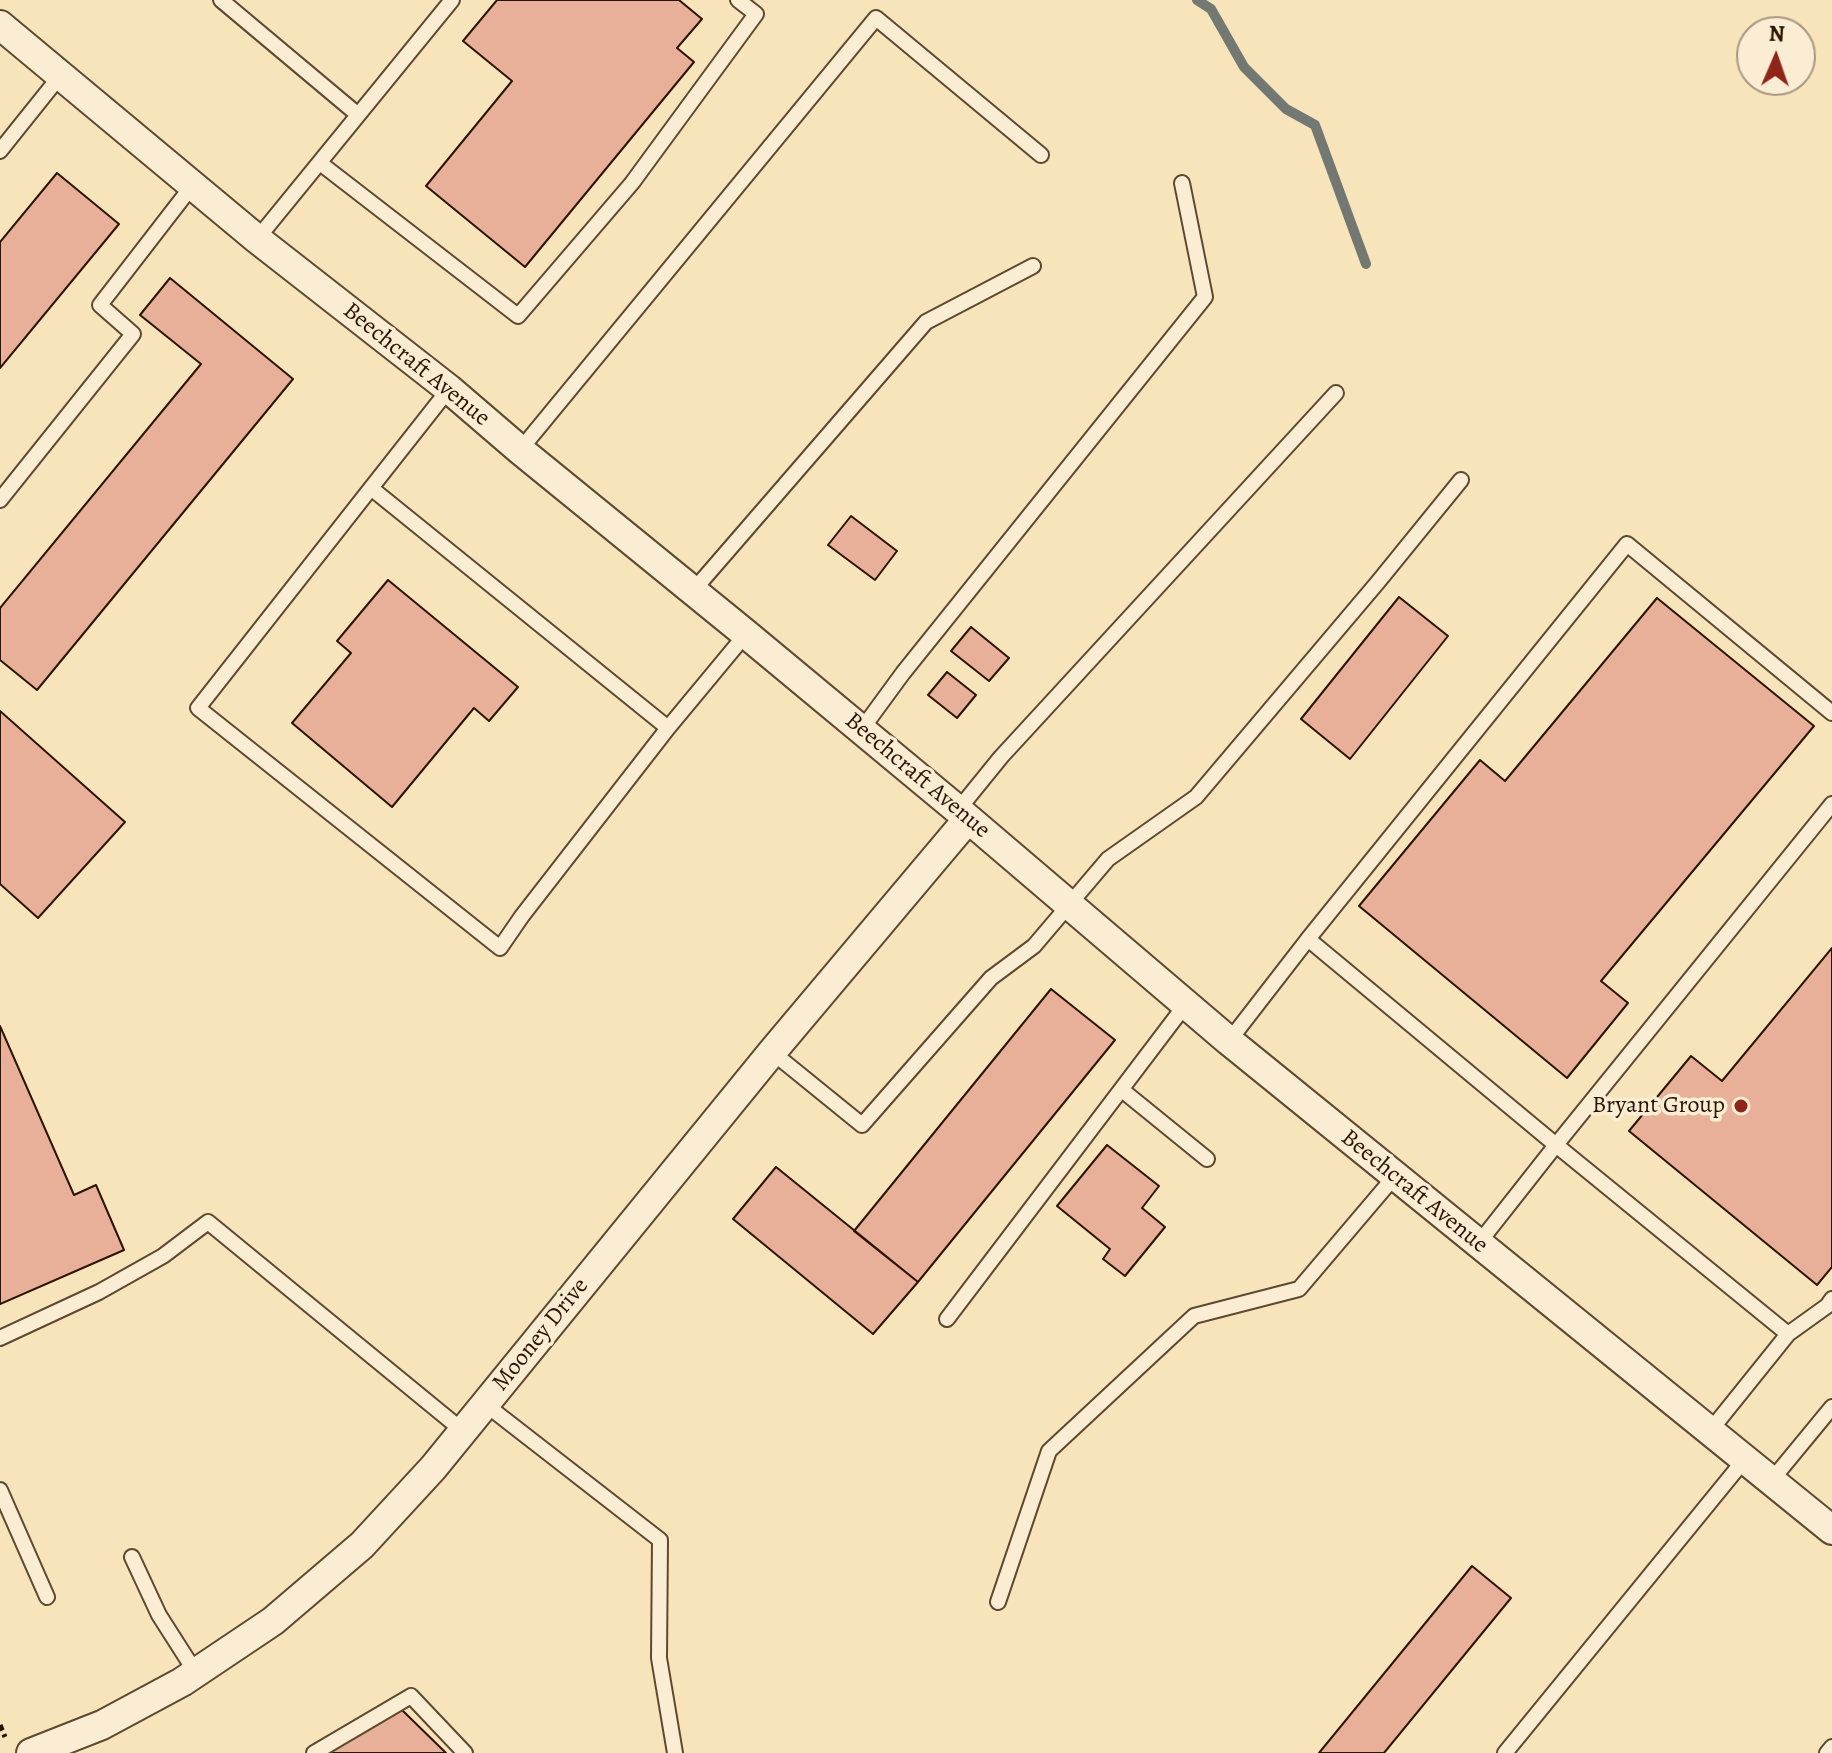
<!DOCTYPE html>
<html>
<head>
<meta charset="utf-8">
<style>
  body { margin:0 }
  #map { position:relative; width:1832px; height:1753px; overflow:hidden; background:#f7e4bb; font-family:Alegreya,serif }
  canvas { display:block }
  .north { position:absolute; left:1736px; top:16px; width:80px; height:80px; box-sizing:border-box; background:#faedd3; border:2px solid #a8967f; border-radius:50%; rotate:2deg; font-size:22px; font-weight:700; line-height:32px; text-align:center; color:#2c1402 }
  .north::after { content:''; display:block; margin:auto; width:28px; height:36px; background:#8f2418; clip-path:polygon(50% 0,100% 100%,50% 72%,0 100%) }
</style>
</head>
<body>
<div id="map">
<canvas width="1832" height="1753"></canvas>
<div class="north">N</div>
</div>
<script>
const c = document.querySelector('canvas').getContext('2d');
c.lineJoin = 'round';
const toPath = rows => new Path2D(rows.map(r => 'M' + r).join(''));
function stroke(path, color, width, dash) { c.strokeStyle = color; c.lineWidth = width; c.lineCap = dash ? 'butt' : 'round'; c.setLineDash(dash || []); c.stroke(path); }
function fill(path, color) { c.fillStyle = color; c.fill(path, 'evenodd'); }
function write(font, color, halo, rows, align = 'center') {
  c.font = font + ' Alegreya,serif'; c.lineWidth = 7; c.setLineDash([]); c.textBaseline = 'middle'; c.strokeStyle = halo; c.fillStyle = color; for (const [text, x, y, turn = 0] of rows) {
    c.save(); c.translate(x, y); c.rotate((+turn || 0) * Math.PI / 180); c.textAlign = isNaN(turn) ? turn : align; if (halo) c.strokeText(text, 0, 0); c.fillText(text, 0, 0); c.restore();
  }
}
const stream = toPath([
  [1197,0,1211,9,1244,67,1286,109,1315,125,1366,264]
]);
const building = toPath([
  [497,0,679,0,702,19,677,48,694,62,525,267,426,186,512,81,463,41,497,0],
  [57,173,119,224,0,368,0,242,57,173],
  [170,278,293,379,37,690,0,660,0,608,201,364,140,315,170,278],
  [851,516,897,551,875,580,828,545,851,516],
  [388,580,518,687,489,721,474,708,392,807,292,723,351,653,337,641,388,580],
  [1399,597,1448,636,1350,759,1301,719,1399,597],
  [1657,598,1814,726,1601,981,1628,1003,1567,1078,1359,906,1480,760,1505,781,1657,598],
  [971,627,1009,658,989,681,951,651,971,627],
  [947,672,976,695,957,718,928,695,947,672],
  [0,711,125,822,38,918,0,884,0,711],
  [1832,948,1832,1267,1817,1285,1629,1131,1691,1056,1722,1081,1832,948],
  [1051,989,1115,1040,918,1282,854,1231,1051,989],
  [0,1026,74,1195,96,1185,124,1250,0,1304,0,1026],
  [1107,1145,1159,1186,1142,1208,1165,1227,1125,1276,1103,1259,1110,1249,1057,1206,1107,1145],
  [776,1167,918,1282,873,1334,733,1219,776,1167],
  [1472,1566,1511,1598,1384,1753,1319,1753,1472,1566],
  [402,1710,446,1753,322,1753,402,1710]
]);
const path = toPath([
  [0,1725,5,1737]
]);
const service = toPath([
  [221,0,357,114],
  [0,151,60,76],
  [320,163,518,316,632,183,756,14,738,0],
  [257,239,452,0],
  [520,450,876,18,1041,155],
  [371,488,449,389],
  [0,500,133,334,100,305,192,186],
  [693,591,926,322,1033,266],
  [668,728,371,488,198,708,500,948,522,916,668,728,746,634],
  [862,729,903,673,1205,297,1182,183],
  [958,810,1001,757,1336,393],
  [1308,939,1627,544,1832,713],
  [1229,1041,1308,939,1556,1145,1788,1334,1710,1431],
  [772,1052,862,1125,991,978,1034,946,1108,859,1196,797,1378,582,1461,480],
  [1122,1090,1207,1159],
  [1478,1244,1556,1145,1832,804],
  [947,1319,1186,1004],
  [1788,1334,1827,1306,1832,1299],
  [0,1338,99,1292,163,1256,208,1222,463,1431],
  [485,1404,660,1540,659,1658,675,1753],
  [1771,1481,1832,1407],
  [0,1490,47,1597],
  [132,1557,159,1615,196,1673],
  [998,1602,1049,1451,1194,1316,1299,1289,1395,1176],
  [314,1753,411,1696,465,1753],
  [1505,1753,1745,1459],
  [1827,1753,1832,1747]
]);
const minor = toPath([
  [0,25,257,239,449,389,520,450,746,634,958,810,1229,1041,1832,1530],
  [31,1753,102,1725,182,1682,273,1621,362,1545,433,1468,772,1052,968,819]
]);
const markers = [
  [1741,1106,8,"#8f2418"]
];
const streetNames = [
  ["Beechcraft Avenue",416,365,39],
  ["Beechcraft Avenue",917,776,40],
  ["Beechcraft Avenue",1414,1192,39],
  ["Mooney Drive",541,1335,-51]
];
const poiNames = [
  ["Bryant Group",1725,1106]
];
stroke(stream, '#747872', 10);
fill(building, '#e8af99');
stroke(building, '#2c1402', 2);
stroke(service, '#5f4830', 18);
stroke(minor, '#5f4830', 32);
stroke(path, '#2c1402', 5, [6, 4]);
stroke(service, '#faedd3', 14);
stroke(minor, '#faedd3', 28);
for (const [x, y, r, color] of markers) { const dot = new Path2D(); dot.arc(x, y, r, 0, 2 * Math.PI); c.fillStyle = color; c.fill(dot); stroke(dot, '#faedd3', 3); }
write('24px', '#2c1402', '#faedd3', streetNames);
write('24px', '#2c1402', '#faedd3', poiNames, 'right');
</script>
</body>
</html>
